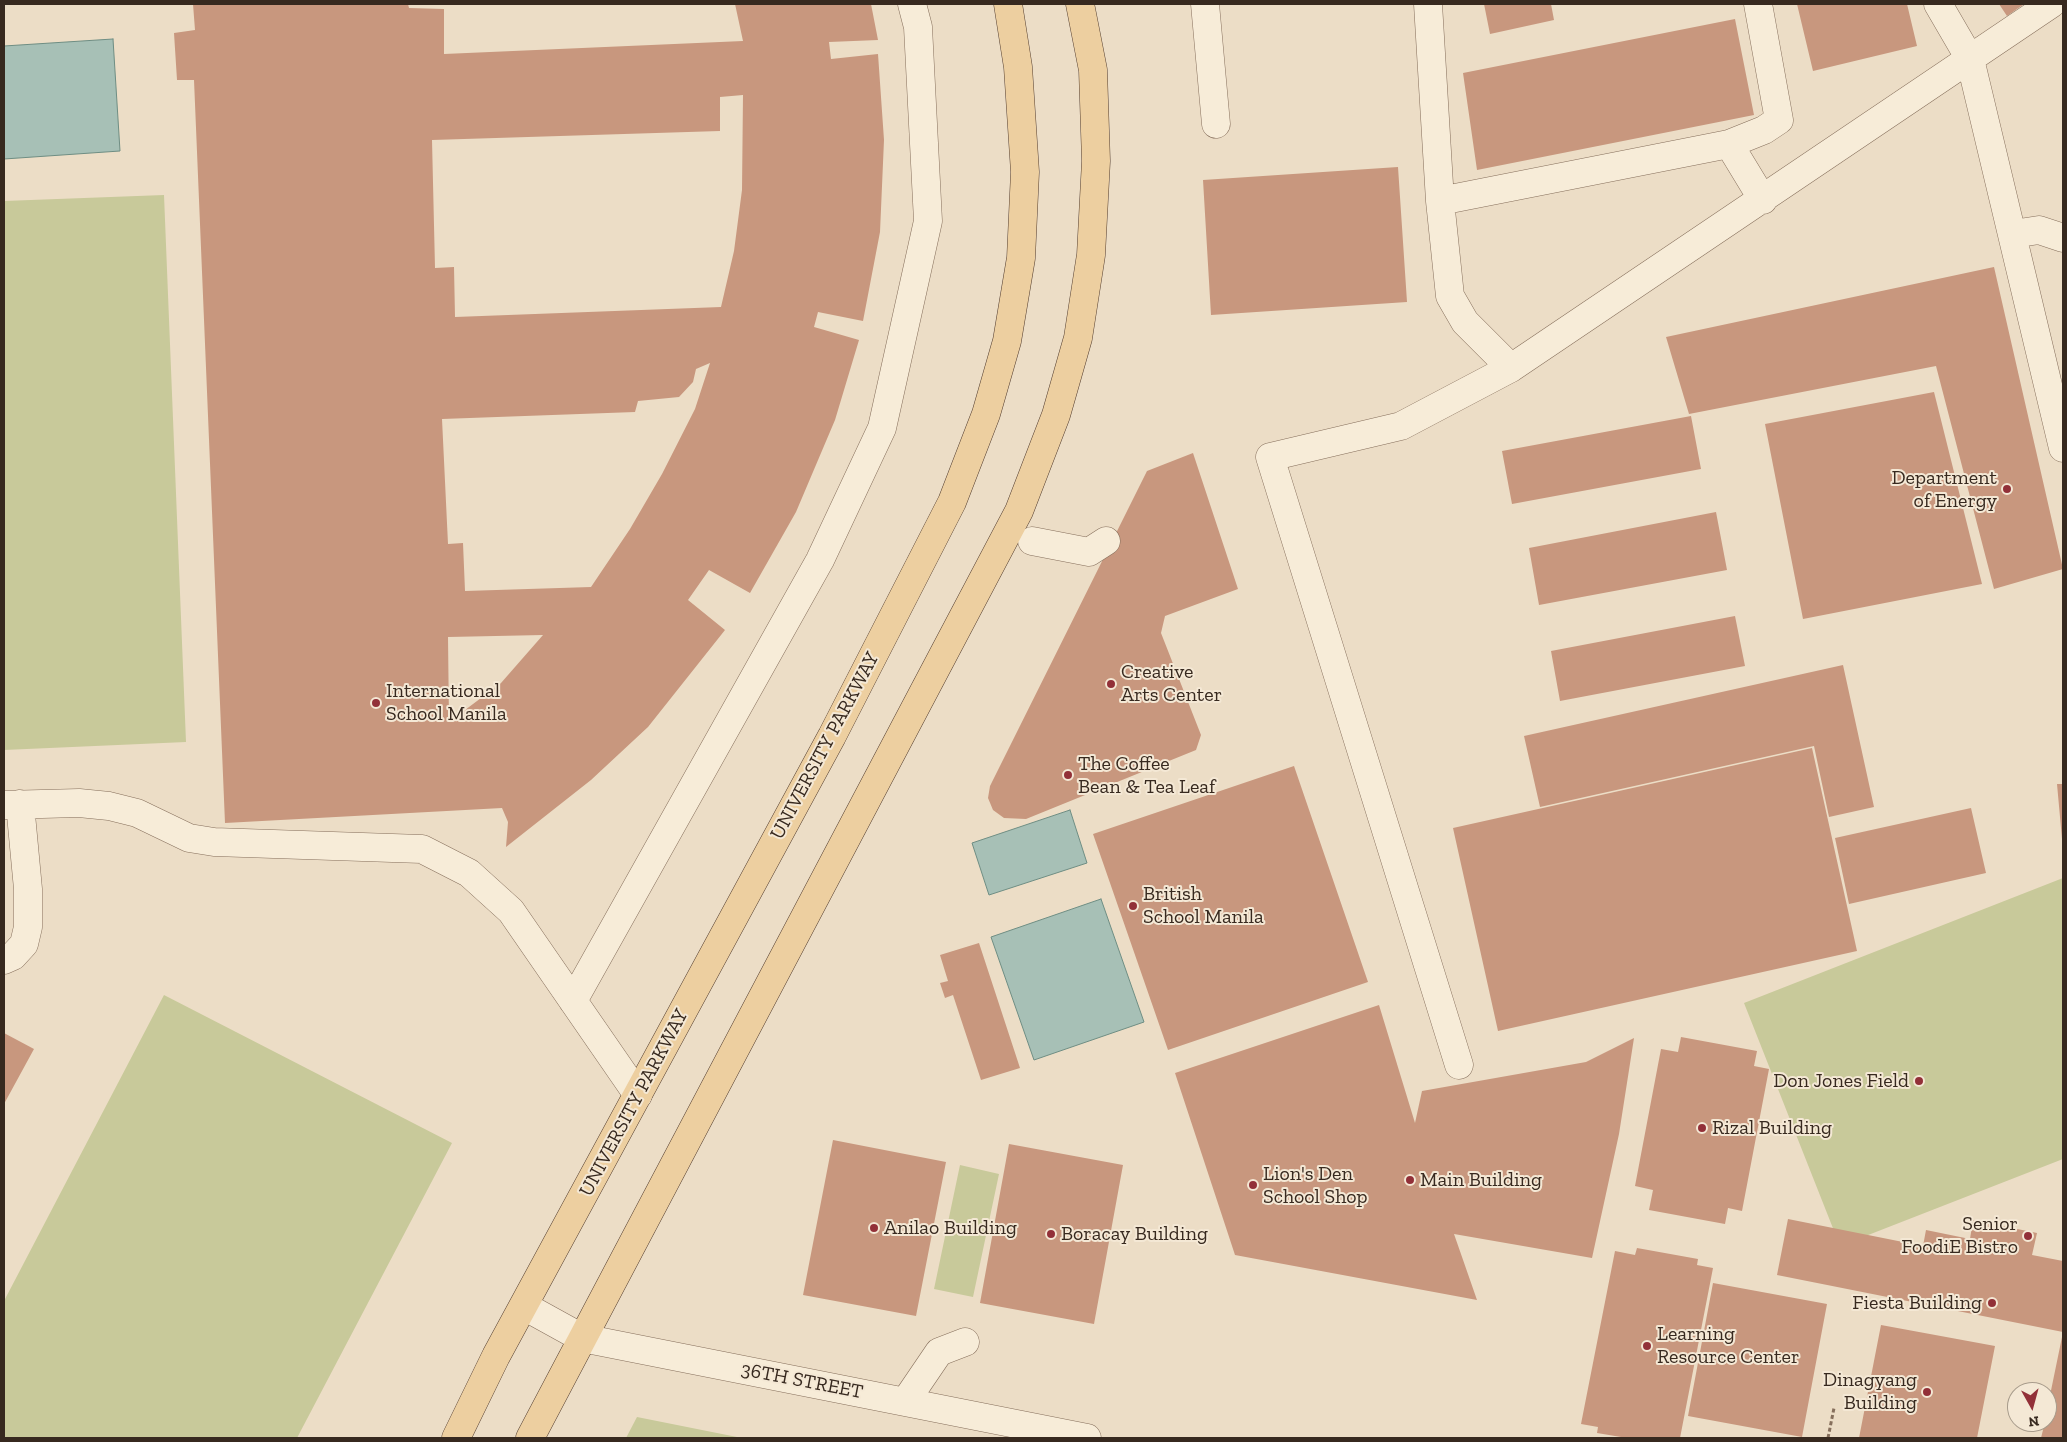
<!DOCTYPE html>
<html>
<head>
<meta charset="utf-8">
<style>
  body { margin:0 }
  #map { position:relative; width:2067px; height:1442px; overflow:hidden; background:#ecddc6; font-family:"Zilla Slab",serif }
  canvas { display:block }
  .frame { position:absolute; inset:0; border:5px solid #37291f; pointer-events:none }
  .north { position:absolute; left:2007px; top:1382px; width:50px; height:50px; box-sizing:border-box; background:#f4e8d5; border:1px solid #a89c8c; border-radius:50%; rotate:173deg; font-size:14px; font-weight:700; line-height:20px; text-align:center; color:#37291f }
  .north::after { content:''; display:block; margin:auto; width:18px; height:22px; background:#923038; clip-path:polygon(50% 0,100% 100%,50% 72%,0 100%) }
</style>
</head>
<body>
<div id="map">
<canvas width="2067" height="1442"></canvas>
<div class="frame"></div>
<div class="north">N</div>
</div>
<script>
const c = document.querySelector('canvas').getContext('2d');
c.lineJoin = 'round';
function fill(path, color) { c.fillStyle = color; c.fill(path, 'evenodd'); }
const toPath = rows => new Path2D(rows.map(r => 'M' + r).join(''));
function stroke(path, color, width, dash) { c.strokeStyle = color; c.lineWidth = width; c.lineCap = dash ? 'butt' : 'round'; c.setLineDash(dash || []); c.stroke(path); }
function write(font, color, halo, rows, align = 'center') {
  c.font = font + ' "Zilla Slab",serif'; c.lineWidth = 4; c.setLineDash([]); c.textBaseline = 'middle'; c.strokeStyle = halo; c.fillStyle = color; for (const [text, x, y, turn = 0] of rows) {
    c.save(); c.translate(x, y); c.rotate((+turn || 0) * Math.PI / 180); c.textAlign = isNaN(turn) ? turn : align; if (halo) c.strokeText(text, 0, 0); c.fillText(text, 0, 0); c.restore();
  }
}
const green = toPath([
  [164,195,186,742,4,750,4,201],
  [2063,878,2063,1159,1840,1246,1744,1003],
  [164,995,452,1143,297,1438,4,1438,4,1301],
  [960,1165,999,1174,973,1297,934,1289],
  [637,1417,742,1438,626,1438]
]);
const water = toPath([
  [113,39,120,151,4,159,4,46,113,39],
  [1070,810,1087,863,989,895,972,843,1070,810],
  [1101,899,1144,1022,1034,1060,991,937,1101,899]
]);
const building = toPath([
  [193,4,408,4,409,8,444,9,444,54,743,41,735,4,871,4,878,40,829,42,831,59,878,54,884,140,880,232,863,321,818,312,814,327,859,340,835,420,796,512,750,593,709,570,688,600,725,630,648,727,591,780,506,847,508,822,502,808,225,823,194,80,177,80,174,33,195,30],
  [743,95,742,190,734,251,721,307,455,317,454,267,435,268,432,140,720,131,720,97],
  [710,363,695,409,662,474,630,529,591,587,465,591,463,543,448,544,442,419,635,412,638,401,679,397,693,382,696,369],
  [543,635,501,683,449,722,448,637],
  [1484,4,1551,4,1554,20,1490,34],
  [1797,4,1907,4,1917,46,1813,71],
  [1999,4,2024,4,2007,16],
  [1735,19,1754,115,1477,170,1463,73],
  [1398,167,1407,302,1211,315,1203,180],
  [1994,267,2063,569,1994,589,1936,366,1689,414,1666,337],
  [1934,392,1982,584,1803,619,1765,424],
  [1691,416,1701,469,1512,504,1502,451],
  [1193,453,1238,589,1165,616,1161,633,1201,735,1196,750,1026,819,1004,818,993,810,988,798,990,786,1147,471],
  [1716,512,1727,570,1539,605,1529,548],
  [1735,616,1745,666,1560,701,1551,651],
  [1843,665,1874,807,1829,817,1814,746,1540,807,1524,736],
  [1812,748,1857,951,1498,1031,1453,828],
  [1294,766,1368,982,1168,1050,1093,834],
  [2057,784,2063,784,2063,839,2062,839],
  [1971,808,1986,873,1849,904,1835,838],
  [979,943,1020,1068,981,1080,953,995,945,998,940,983,948,981,940,955],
  [1379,1005,1415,1123,1422,1091,1586,1062,1634,1038,1619,1134,1592,1258,1454,1234,1477,1300,1235,1255,1175,1073],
  [4,1033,34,1049,4,1104],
  [1681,1037,1757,1051,1754,1066,1769,1069,1742,1211,1728,1208,1725,1224,1649,1210,1653,1190,1635,1186,1661,1049,1678,1052],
  [833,1140,946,1162,916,1316,803,1295],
  [1009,1144,1123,1165,1094,1324,980,1303],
  [1788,1219,1923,1246,1926,1230,1970,1239,1973,1220,2037,1233,2032,1255,2063,1261,2063,1332,1777,1275],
  [1637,1248,1698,1259,1697,1265,1713,1268,1680,1438,1627,1438,1597,1433,1598,1427,1581,1424,1615,1251,1635,1255],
  [1713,1283,1827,1304,1802,1437,1688,1416],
  [1881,1325,1995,1346,1977,1438,1859,1438],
  [2062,1337,2063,1438,2041,1438,2045,1422,2047,1422,2047,1410]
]);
const path = toPath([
  [1828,1438,1834,1408]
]);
const minor = toPath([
  [1205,4,1216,124],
  [1428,4,1440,201,1450,296,1465,322,1511,368],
  [1938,4,1970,59,2063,448],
  [1729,144,1763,200],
  [1440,201,1729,144,1764,130,1779,120,1758,4],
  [2013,234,2039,230,2063,238],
  [1032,541,1089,552,1106,541],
  [4,805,79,803,109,806,137,813,189,838,214,842,422,849,469,873,511,911,638,1095],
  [4,960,13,956,24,944,28,927,28,889,20,804],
  [573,1001,820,560,882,428,928,221,918,27,912,4],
  [1459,1065,1270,457,1401,426,1511,368,2051,4],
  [524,1306,582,1338,1087,1438],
  [905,1402,939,1352,965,1342]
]);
const major = toPath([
  [456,1438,496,1356,832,736,952,502,986,414,1007,341,1021,258,1025,172,1018,67,1008,4],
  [530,1438,1019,511,1056,415,1078,338,1091,255,1096,161,1093,70,1080,4]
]);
const markers = [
  [2007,489,5,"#923038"],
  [1111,684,5,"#923038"],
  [376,703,5,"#923038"],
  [1068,775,5,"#923038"],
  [1133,906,5,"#923038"],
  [1919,1081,5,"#923038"],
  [1702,1128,5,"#923038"],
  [1410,1180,5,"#923038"],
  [1253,1185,5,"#923038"],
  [874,1228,5,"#923038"],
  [1051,1234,5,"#923038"],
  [2028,1236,5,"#923038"],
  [1992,1303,5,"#923038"],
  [1647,1346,5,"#923038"],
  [1927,1392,5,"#923038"]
];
const poiNames = [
  ["Department",1997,478,"right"],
  ["of Energy",1997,501,"right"],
  ["Creative",1121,672],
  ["Arts Center",1121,695],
  ["International",386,691],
  ["School Manila",386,714],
  ["The Coffee",1078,764],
  ["Bean & Tea Leaf",1078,787],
  ["British",1143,894],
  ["School Manila",1143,917],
  ["Don Jones Field",1909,1081,"right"],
  ["Rizal Building",1712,1128],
  ["Lion's Den",1263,1174],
  ["School Shop",1263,1197],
  ["Main Building",1420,1180],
  ["Senior",2018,1224,"right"],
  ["FoodiE Bistro",2018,1247,"right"],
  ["Anilao Building",884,1228],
  ["Boracay Building",1061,1234],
  ["Fiesta Building",1982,1303,"right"],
  ["Learning",1657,1334],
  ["Resource Center",1657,1357],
  ["Dinagyang",1917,1380,"right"],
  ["Building",1917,1403,"right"]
];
const streetNames = [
  ["UNIVERSITY PARKWAY",825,746,-62],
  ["UNIVERSITY PARKWAY",634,1103,-62],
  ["36TH STREET",802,1381,11]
];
fill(green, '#c8c99a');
fill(water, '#a7c0b6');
stroke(water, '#6e8d83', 1);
fill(building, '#c8977e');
stroke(minor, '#866f5c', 29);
stroke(major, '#543e30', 29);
stroke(path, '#866f5c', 3, [4, 2.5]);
stroke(minor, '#f7ecd8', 28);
stroke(major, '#edcfa0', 28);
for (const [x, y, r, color] of markers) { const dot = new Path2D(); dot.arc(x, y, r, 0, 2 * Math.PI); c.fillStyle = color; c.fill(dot); stroke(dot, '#f4e8d5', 2); }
write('20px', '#37291f', '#f4e8d5', poiNames, 'left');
write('20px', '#37291f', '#f4e8d5', streetNames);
</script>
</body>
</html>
